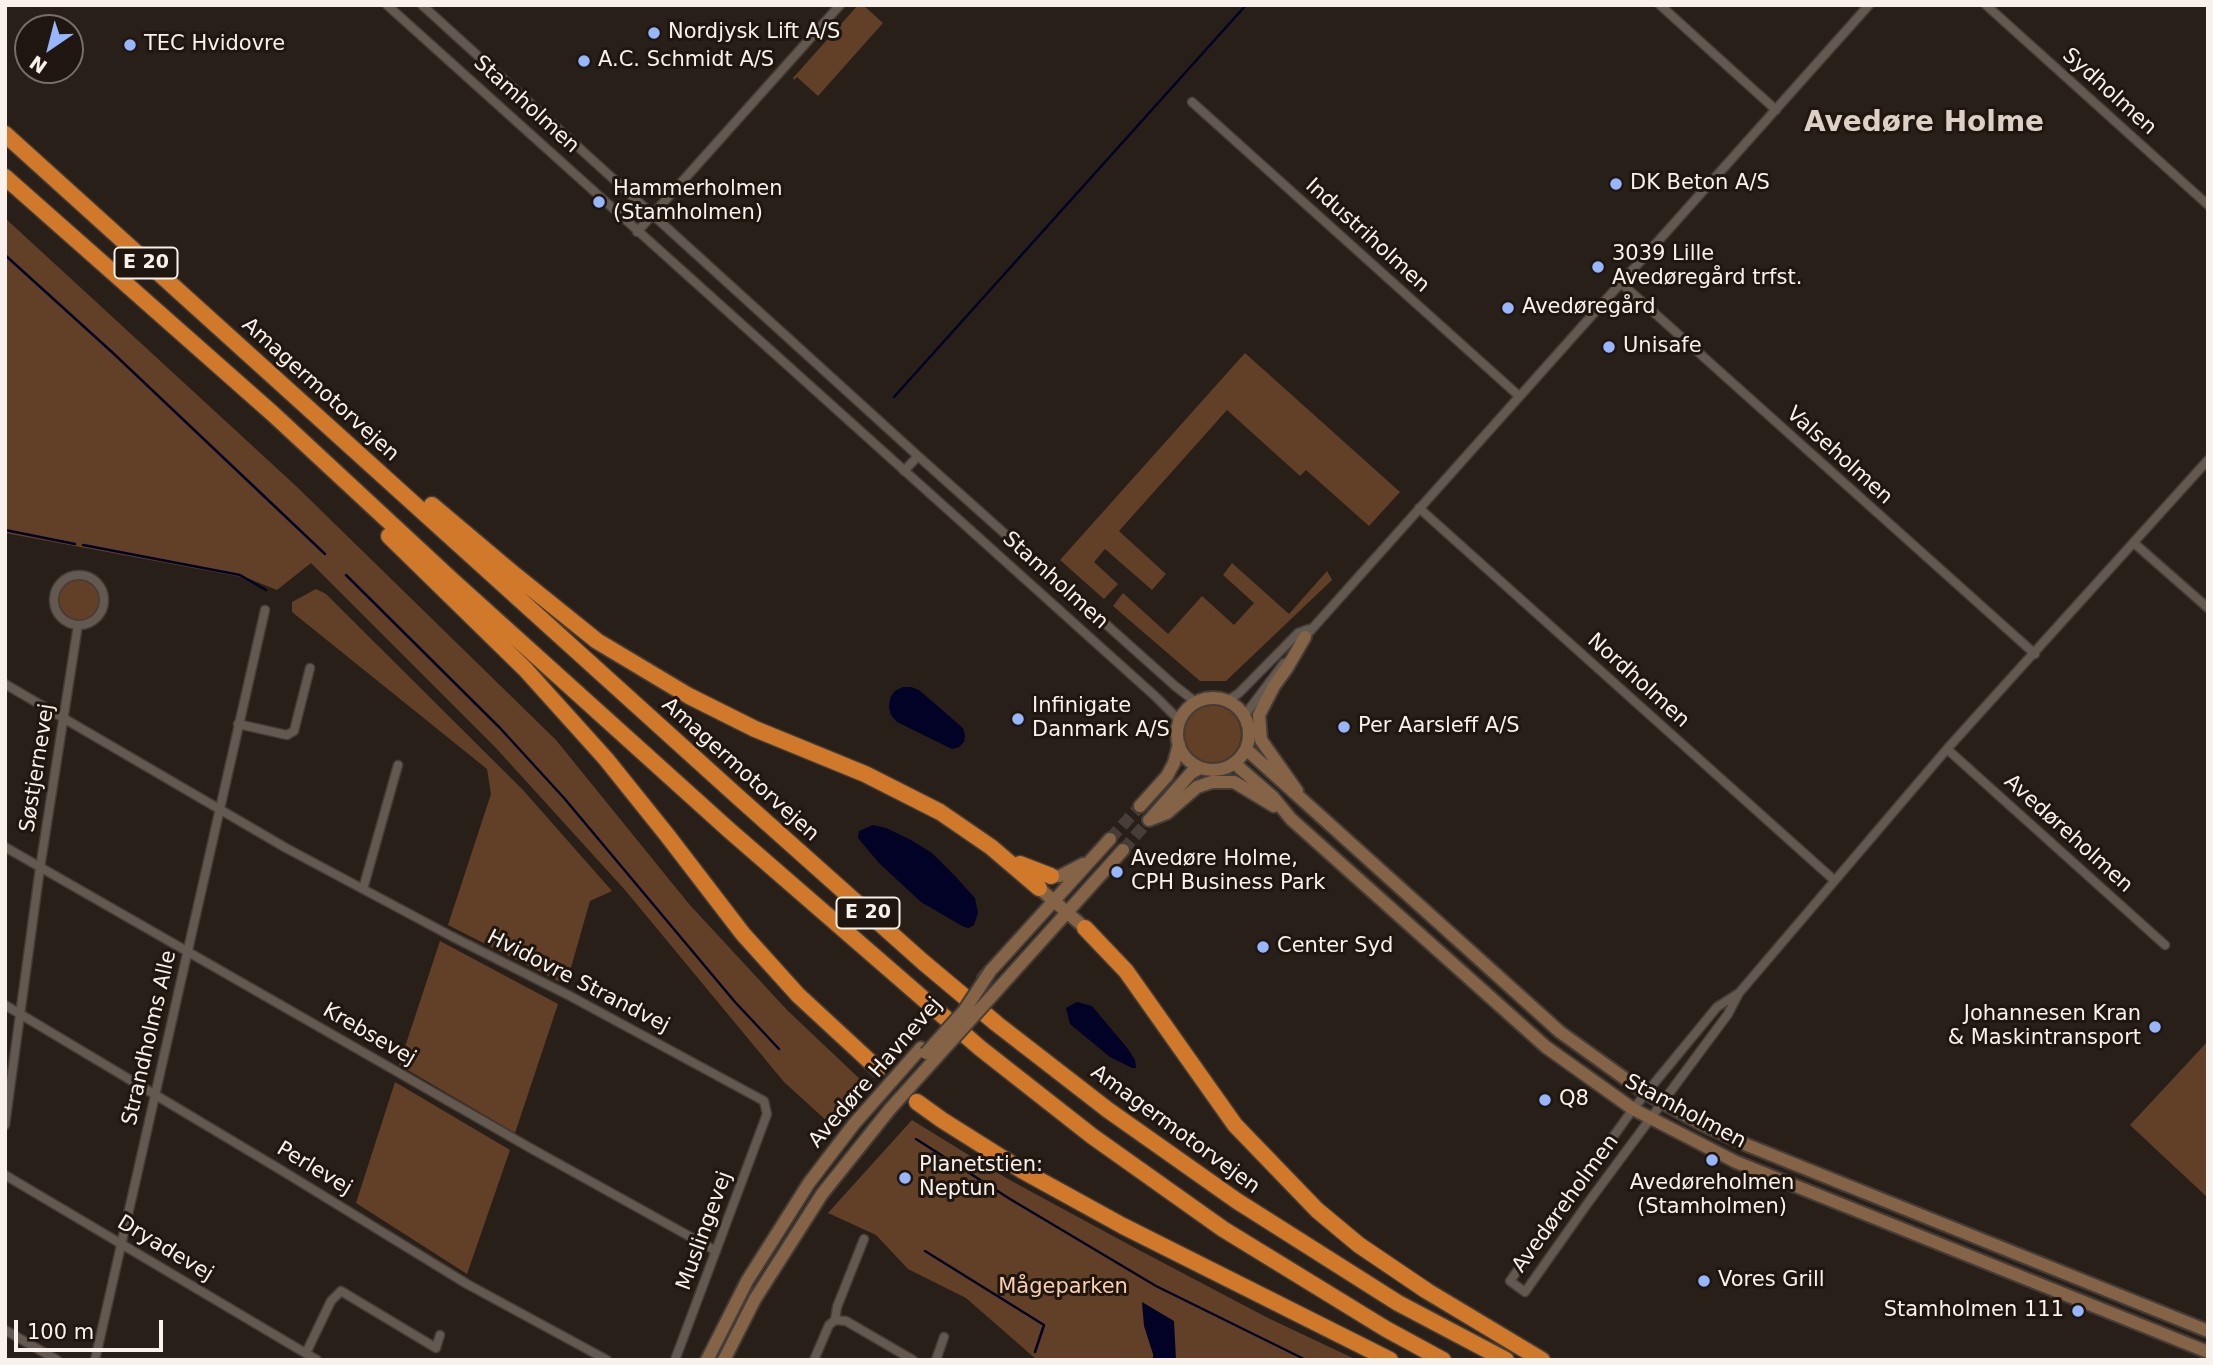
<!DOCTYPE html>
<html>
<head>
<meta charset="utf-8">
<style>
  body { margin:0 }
  #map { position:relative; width:2213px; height:1365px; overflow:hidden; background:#281f18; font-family:"DejaVu Sans",sans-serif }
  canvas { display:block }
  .frame { position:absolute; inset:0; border:7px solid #f8f1ec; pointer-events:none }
  .north { position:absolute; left:14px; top:14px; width:70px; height:70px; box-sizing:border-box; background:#1f160f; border:2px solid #766e67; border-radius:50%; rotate:215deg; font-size:19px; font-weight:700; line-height:28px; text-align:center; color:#f8f1ec }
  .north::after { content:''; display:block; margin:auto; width:24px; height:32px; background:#97b6fd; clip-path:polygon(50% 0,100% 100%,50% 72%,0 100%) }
  .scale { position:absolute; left:14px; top:1320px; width:149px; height:32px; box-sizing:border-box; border:4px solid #f8f1ec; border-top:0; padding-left:9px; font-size:21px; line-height:24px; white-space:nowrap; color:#f8f1ec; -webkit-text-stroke:5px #1f160f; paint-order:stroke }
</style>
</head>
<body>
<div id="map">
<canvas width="2213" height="1365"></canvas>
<div class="frame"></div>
<div class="north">N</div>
<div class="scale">100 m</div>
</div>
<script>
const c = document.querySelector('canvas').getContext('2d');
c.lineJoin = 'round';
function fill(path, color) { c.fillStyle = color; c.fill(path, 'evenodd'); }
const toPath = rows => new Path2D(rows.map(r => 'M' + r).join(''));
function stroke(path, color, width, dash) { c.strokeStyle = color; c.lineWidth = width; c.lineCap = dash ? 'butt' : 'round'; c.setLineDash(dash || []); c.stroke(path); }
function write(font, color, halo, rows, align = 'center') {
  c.font = font + ' "DejaVu Sans",sans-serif'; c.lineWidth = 6; c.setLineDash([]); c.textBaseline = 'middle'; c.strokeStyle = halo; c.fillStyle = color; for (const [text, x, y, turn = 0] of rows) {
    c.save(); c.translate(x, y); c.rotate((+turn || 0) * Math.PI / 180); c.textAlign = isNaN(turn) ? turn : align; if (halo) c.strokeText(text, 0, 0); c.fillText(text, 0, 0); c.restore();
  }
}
const green = toPath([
  [858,5,863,5,883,23,818,96,797,77,794,80,793,78],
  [5,218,296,486,556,740,689,904,787,1010,863,1082,829,1123,784,1082,625,890,495,747,311,563,277,590,247,578,5,533],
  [1245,353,1400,492,1369,526,1306,470,1300,476,1227,410,1119,531,1166,574,1152,590,1105,549,1094,562,1118,584,1104,599,1060,560],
  [1232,563,1289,614,1327,571,1332,580,1226,681,1200,681,1113,606,1123,593,1168,634,1202,596,1234,625,1254,603,1223,575],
  '59 599a21 21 0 1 1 42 0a21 21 0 1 1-42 0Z',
  [316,589,326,594,523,790,612,891,590,901,566,985,448,925,491,794,487,769,292,612,292,602],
  '1183 734a29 29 0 1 1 58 0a29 29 0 1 1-58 0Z',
  [440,941,558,1004,515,1133,399,1065],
  [2208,1041,2208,1198,2130,1125],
  [395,1082,510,1150,467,1274,356,1203],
  [912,1120,1006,1178,1137,1249,1268,1318,1357,1360,1037,1360,966,1298,908,1269,876,1235,828,1213]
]);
const water = toPath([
  [903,687,911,687,919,690,963,728,965,735,964,742,959,747,952,749,897,722,891,715,889,707,890,698,895,691],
  [873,825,886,828,911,840,932,853,955,876,975,898,978,913,974,925,969,928,964,927,921,902,879,863,858,838,859,831],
  [1077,1002,1092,1006,1128,1049,1135,1060,1136,1068,1132,1068,1110,1057,1070,1024,1066,1008],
  [1142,1302,1174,1321,1176,1360,1153,1360,1153,1354,1144,1326]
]);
const stream = toPath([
  [5,255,113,353,325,554],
  [894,397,1246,5],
  [5,530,75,544],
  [83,545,240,575,266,590],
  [346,575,500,728,564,798,735,1002,779,1049],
  [916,1139,1010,1199,1156,1286,1306,1360],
  [925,1251,1044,1325,1035,1352]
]);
const secondaryTunnel = toPath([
  [1110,839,1140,806],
  [1123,850,1149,820]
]);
const street = toPath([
  [387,5,1156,697,1180,721],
  [422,5,918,456,1175,686,1197,703],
  [1660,5,1776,110],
  [1986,5,2208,205],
  [1192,102,1519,396],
  [637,232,840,5],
  [1621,283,2035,654],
  [904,471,918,456],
  [1419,508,1834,880],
  [2134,543,2208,608],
  '54 600a25 25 0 1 1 50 0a25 25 0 1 1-50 0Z',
  [1303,639,1869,5],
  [5,684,286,848,451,936,570,996,764,1101,767,1114,675,1360],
  [1227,701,1239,693,1298,633,1309,629],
  [1244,716,1284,663],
  [238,724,287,735,294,731,310,668],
  [1947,749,2165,945],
  [5,847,532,1149,716,1251],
  [363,889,398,765],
  [1739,993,1728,1014,1590,1200,1525,1292,1510,1281,1633,1109,1717,1007,1739,993,1947,749,2208,460],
  [5,1005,281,1170,467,1284,607,1360],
  [5,1125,40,868,78,625],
  [5,1175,317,1360],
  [835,1320,846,1321,913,1360],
  [5,1330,57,1360],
  [306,1353,331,1301,341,1291,436,1348,440,1335],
  [95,1360,265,610],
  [814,1360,829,1325,835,1320,837,1307,864,1239],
  [936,1360,944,1337]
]);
const secondary = toPath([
  '1177 734a36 36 0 1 1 72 0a36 36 0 1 1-72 0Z',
  [1246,749,1560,1032,1645,1093,1703,1125,1747,1145,2208,1331],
  [1234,763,1273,797,1291,819,1546,1047,1633,1109,1736,1162,2208,1352],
  [1297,791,1261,740,1259,715,1274,686,1287,668,1305,637],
  [1140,806,1167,776,1174,763,1179,744],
  [1152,817,1191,773,1200,768],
  [1149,820,1167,813,1197,787,1212,782,1234,782,1274,806],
  [1051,876,1060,876,1083,864],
  [1039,888,1085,928],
  [984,978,1110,839],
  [990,998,1123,850],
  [707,1360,747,1281,809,1183,854,1124,921,1048],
  [724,1360,755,1299,822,1194,890,1109,935,1059]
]);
const highway = toPath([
  [5,134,737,796,923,962,997,1024,1108,1110,1237,1201,1398,1303,1506,1360],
  [5,177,272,413,453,581,729,830,980,1048,1092,1136,1223,1229,1386,1329,1443,1360],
  [432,505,515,575,597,641,689,696,755,729,865,774,940,812,991,847,1039,888],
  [389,536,525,669,606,759,667,835,743,934,798,995,878,1069],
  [1020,864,1051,876],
  [1085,928,1126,971,1235,1125,1317,1210,1359,1245,1427,1291,1542,1360],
  [917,1102,942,1120,1023,1171,1123,1226,1390,1360]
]);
const secondaryBridge = toPath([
  [926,1053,964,1011,991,970],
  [935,1059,990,998]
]);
const markers = [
  [654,33,7,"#97b6fd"],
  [130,45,7,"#97b6fd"],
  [584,61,7,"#97b6fd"],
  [1616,184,7,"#97b6fd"],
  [599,202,7,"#97b6fd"],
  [1598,267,7,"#97b6fd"],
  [1508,308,7,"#97b6fd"],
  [1609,347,7,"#97b6fd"],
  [1018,719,7,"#97b6fd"],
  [1344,727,7,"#97b6fd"],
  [1117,872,7,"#97b6fd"],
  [1263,947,7,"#97b6fd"],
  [2155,1027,7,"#97b6fd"],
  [1545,1100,7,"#97b6fd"],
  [1712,1160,7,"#97b6fd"],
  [905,1178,7,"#97b6fd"],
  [1704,1281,7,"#97b6fd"],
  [2078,1311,7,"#97b6fd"]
];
const shields = [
  [146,263,63],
  [868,913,63]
];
const shieldNames = [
  ["E 20",146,263],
  ["E 20",868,913]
];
const poiNames = [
  ["Nordjysk Lift A/S",668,33],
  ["TEC Hvidovre",144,45],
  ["A.C. Schmidt A/S",598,61],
  ["DK Beton A/S",1630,184],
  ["Hammerholmen",613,190],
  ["(Stamholmen)",613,214],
  ["3039 Lille",1612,255],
  ["Avedøregård trfst.",1612,279],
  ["Avedøregård",1522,308],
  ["Unisafe",1623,347],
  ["Infinigate",1032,707],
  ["Danmark A/S",1032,731],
  ["Per Aarsleff A/S",1358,727],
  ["Avedøre Holme,",1131,860],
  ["CPH Business Park",1131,884],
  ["Center Syd",1277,947],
  ["Johannesen Kran",2141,1015,"right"],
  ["& Maskintransport",2141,1039,"right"],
  ["Q8",1559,1100],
  ["Planetstien:",919,1166],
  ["Neptun",919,1190],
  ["Avedøreholmen",1712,1184,"center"],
  ["(Stamholmen)",1712,1208,"center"],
  ["Vores Grill",1718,1281],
  ["Stamholmen 111",2064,1311,"right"]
];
const streetNames = [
  ["Sydholmen",2109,92,42],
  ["Stamholmen",526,105,42],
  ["Industriholmen",1367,236,42],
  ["Amagermotorvejen",320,390,42],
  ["Valseholmen",1839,456,42],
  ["Stamholmen",1055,581,42],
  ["Nordholmen",1638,681,42],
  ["Søstjernevej",38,768,-81],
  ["Amagermotorvejen",740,770,42],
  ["Avedøreholmen",2068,834,42],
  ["Hvidovre Strandvej",578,982,27],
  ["Krebsevej",369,1035,30],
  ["Strandholms Alle",150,1038,-77],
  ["Avedøre Havnevej",876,1073,-49],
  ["Stamholmen",1685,1112,28],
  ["Amagermotorvejen",1175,1130,36],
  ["Perlevej",314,1169,31],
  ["Avedøreholmen",1566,1204,-54],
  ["Muslingevej",705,1231,-70],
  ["Dryadevej",165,1249,31]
];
const parkNames = [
  ["Mågeparken",1063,1288]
];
const districtNames = [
  ["Avedøre Holme",1924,124]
];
fill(green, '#614027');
fill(water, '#010225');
stroke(stream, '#010225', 2.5);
stroke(secondaryTunnel, '#473e38', 12, [12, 6]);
stroke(street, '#443c37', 11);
stroke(secondary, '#443c37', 16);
stroke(highway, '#443c37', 19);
stroke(street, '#645951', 8);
stroke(secondary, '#846346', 12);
stroke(highway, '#d0792b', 16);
stroke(secondaryBridge, '#443c37', 16, []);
stroke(secondaryBridge, '#846346', 12);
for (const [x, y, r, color] of markers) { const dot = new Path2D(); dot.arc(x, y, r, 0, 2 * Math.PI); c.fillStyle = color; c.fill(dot); stroke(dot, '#1f160f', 2.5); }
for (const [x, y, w] of shields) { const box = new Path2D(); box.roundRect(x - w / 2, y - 15.5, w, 31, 5); c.fillStyle = '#1f160f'; c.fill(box); stroke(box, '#f8f1ec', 2); }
write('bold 19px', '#f8f1ec', null, shieldNames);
write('21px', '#f8f1ec', '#1f160f', poiNames, 'left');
write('21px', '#f8f1ec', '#1f160f', streetNames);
write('21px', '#fbcfb0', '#1f160f', parkNames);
write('bold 28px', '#ddd0c7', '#1f160f', districtNames);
</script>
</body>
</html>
